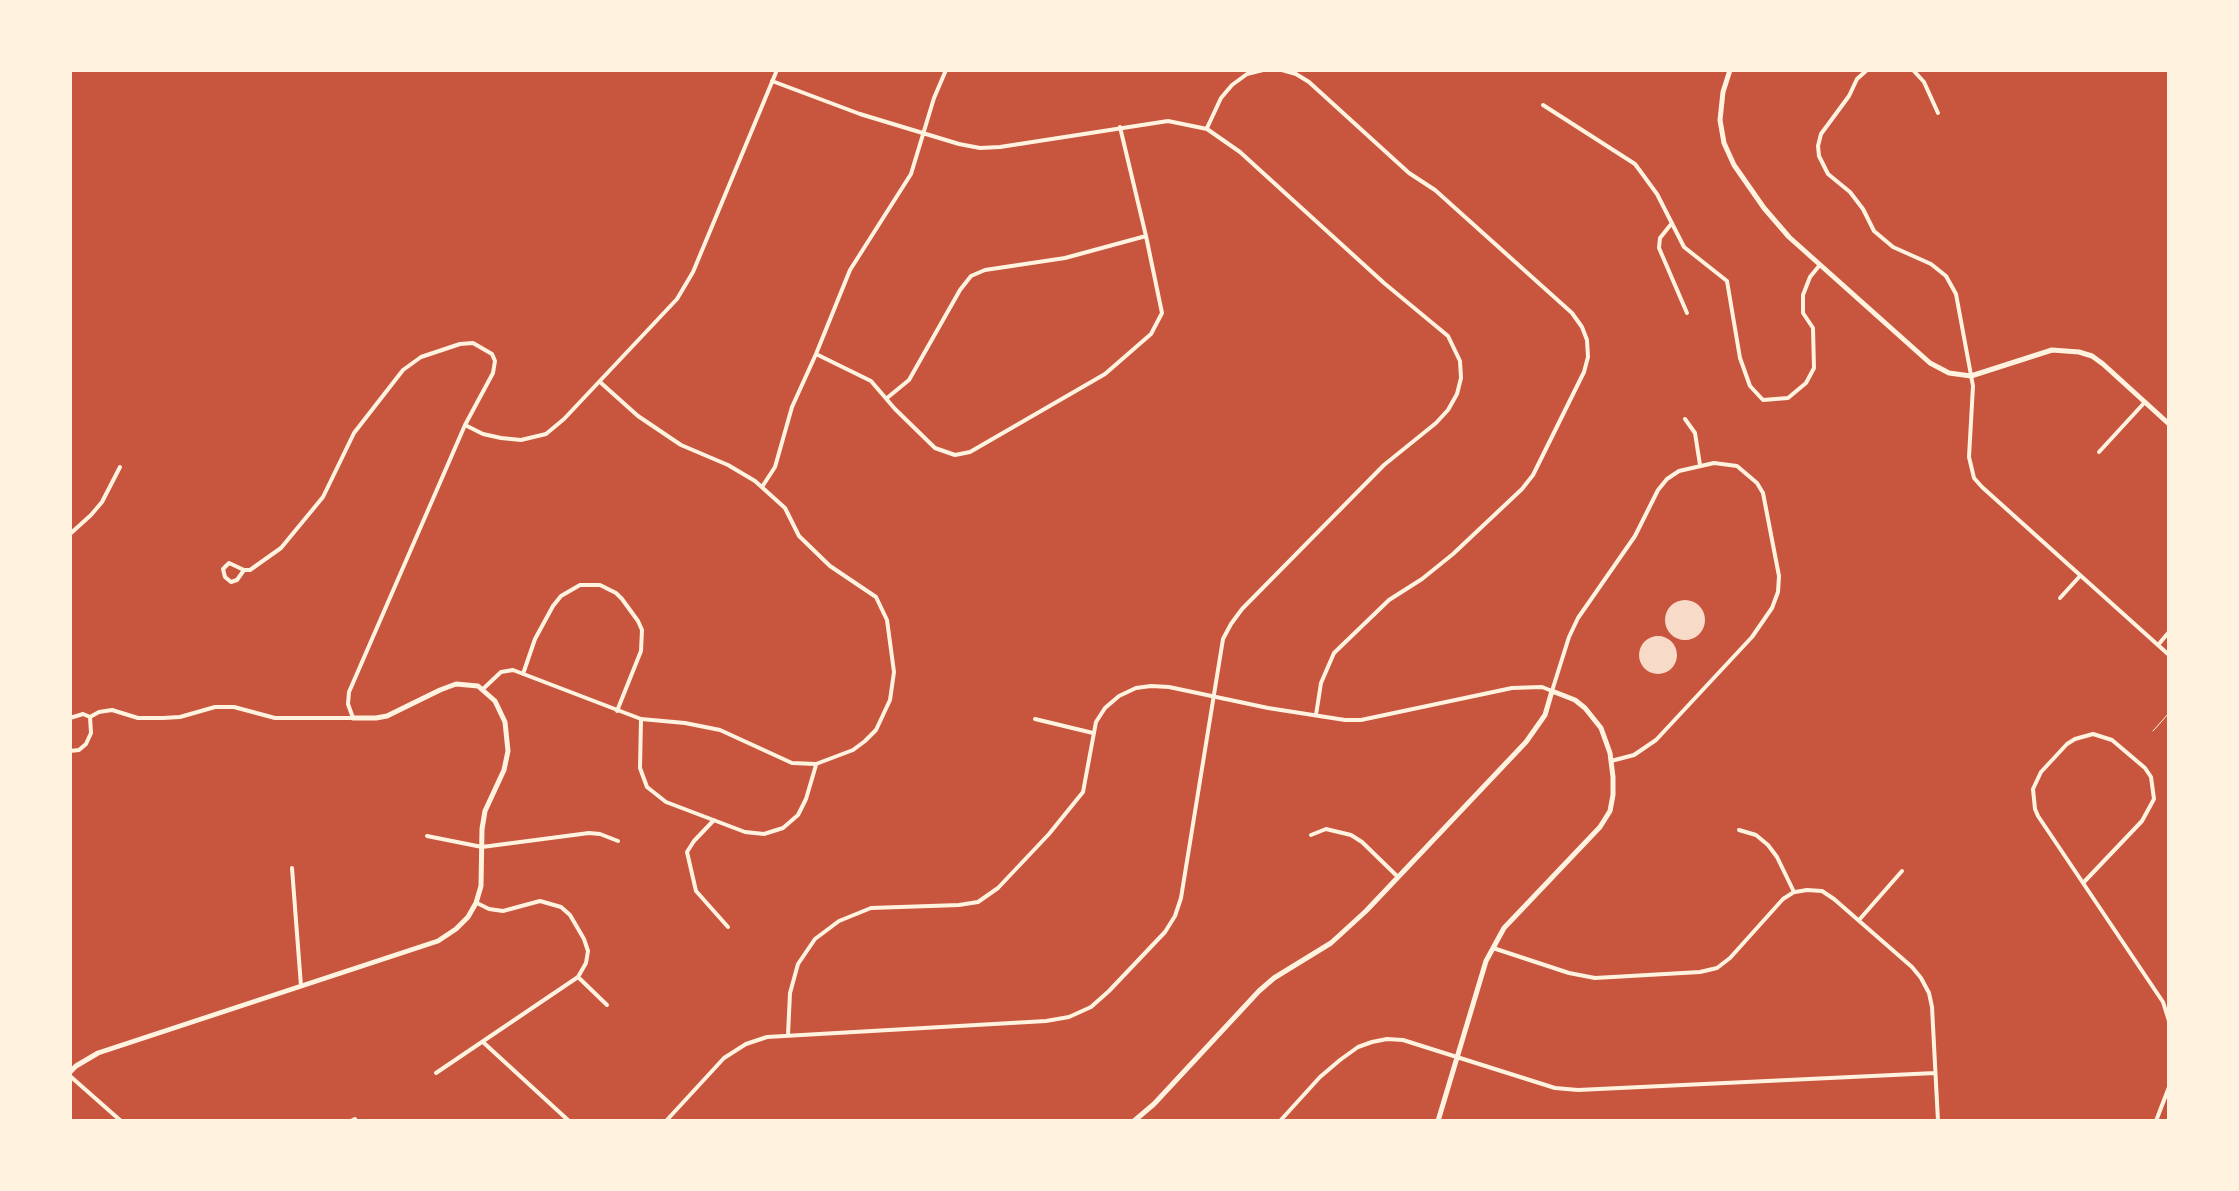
<!DOCTYPE html>
<html>
<head>
<meta charset="utf-8">
<style>
  body { margin:0 }
  #map { position:relative; width:2239px; height:1191px; overflow:hidden; background:#c8553d; font-family:Quicksand,sans-serif }
  canvas { display:block }
  .frame { position:absolute; inset:0; border:72px solid #fff3e0; pointer-events:none }
</style>
</head>
<body>
<div id="map">
<canvas width="2239" height="1191"></canvas>
<div class="frame"></div>
</div>
<script>
const c = document.querySelector('canvas').getContext('2d');
c.lineJoin = 'round';
function fill(path, color) { c.fillStyle = color; c.fill(path, 'evenodd'); }
const toPath = rows => new Path2D(rows.map(r => 'M' + r).join(''));
function stroke(path, color, width, dash) { c.strokeStyle = color; c.lineWidth = width; c.lineCap = dash ? 'butt' : 'round'; c.setLineDash(dash || []); c.stroke(path); }
const building = toPath([
  '1665 620a20 20 0 1 1 40 0a20 20 0 1 1-40 0Z',
  '1639 655a19 19 0 1 1 38 0a19 19 0 1 1-38 0Z'
]);
const path = toPath([
  [2153,731,2169,713]
]);
const minor = toPath([
  [1282,70,1296,74,1309,82,1409,173,1435,190,1572,313,1582,327,1587,340,1588,357,1584,372,1533,475,1522,489,1453,554,1422,579,1389,600,1334,653,1321,683,1316,715],
  [1867,70,1857,79,1849,96,1821,134,1818,146,1819,156,1828,174,1850,192,1863,209,1874,231,1893,247,1931,264,1946,276,1956,294,1973,386,1969,457,1974,478,1982,487,2169,655],
  [1913,70,1924,82,1938,113],
  [1543,105,1635,164,1657,194,1684,247,1727,281,1740,358,1750,386,1763,400,1788,398,1806,383,1814,368,1813,328,1803,313,1803,295,1810,277,1819,266],
  [1207,128,1221,98,1232,85,1247,74,1263,70],
  [1672,223,1660,238,1659,248,1687,313],
  [816,354,871,381,895,409,935,448,955,455,970,452,1105,374,1151,334,1162,313,1146,236,1120,127],
  [887,398,909,380,960,290,971,276,985,270,1065,258,1146,236],
  [1685,419,1695,433,1700,465],
  [465,425,483,434,501,438,521,440,546,434,564,419,677,299,693,272,777,70],
  [2099,452,2145,402],
  [762,487,775,467,792,407,816,354,850,270,911,174,934,98,946,70],
  [70,534,91,515,102,502,120,467],
  [2060,598,2080,576],
  [2158,645,2169,632],
  [523,674,535,639,553,606,561,596,580,585,600,585,616,593,622,599,638,621,642,630,641,651,617,711],
  [483,689,501,672,513,670,641,719,685,723,720,730,792,763,816,764,853,750,865,741,876,730,890,700,894,672,887,620,876,597,830,566,799,536,785,508,755,481,728,465,681,445,638,416,600,382],
  [70,718,83,714,90,717,99,712,112,710,138,718,163,718,180,717,215,707,234,707,275,718,353,718,348,704,349,692,465,425,493,373,495,361,492,354,473,343,460,344,421,357,403,370,354,433,323,497,281,548,250,570,244,570,229,563,223,569,225,577,231,582,237,580,244,570],
  [641,719,640,768,647,787,666,802,745,832,764,834,783,828,798,815,806,799,816,765],
  [1035,719,1093,733],
  [70,751,79,750,86,744,91,733,90,717],
  [714,820,694,841,687,852,696,891,728,927],
  [1311,835,1326,829,1351,835,1362,842,1398,877],
  [427,836,482,847,589,833,600,834,618,841],
  [292,868,301,986],
  [2084,882,2142,821,2154,799,2151,777,2145,768,2112,740,2093,734,2075,739,2067,744,2041,772,2033,789,2035,809,2038,816,2163,1002,2169,1021],
  [1795,892,1807,890,1822,891,1834,899,1912,967,1921,978,1929,993,1932,1007,1938,1121],
  [1859,920,1902,871],
  [1493,948,1569,973,1595,978,1700,972,1717,968,1730,958,1783,899,1794,892,1777,857,1768,845,1756,835,1739,830],
  [578,977,607,1005],
  [788,1035,790,993,798,964,815,939,839,921,871,908,959,905,978,902,998,888,1049,834,1083,792,1096,722,1105,708,1119,696,1136,688,1151,686,1169,687,1268,708,1345,720,1361,720,1512,688,1542,687,1552,691,1569,637,1578,618,1635,536,1658,490,1667,479,1679,471,1714,463,1737,466,1757,483,1763,493,1779,576,1778,592,1772,608,1752,637,1656,740,1634,755,1611,761],
  [484,1043,569,1121],
  [436,1073,578,977,586,963,588,951,584,939,570,915,561,907,540,901,503,911,489,909,477,903],
  [70,1076,121,1121],
  [351,1121,355,1119],
  [666,1121,724,1058,746,1044,767,1037,1046,1021,1069,1017,1091,1007,1109,991,1165,932,1175,916,1181,898,1223,639,1231,624,1242,609,1384,465,1436,423,1448,410,1457,394,1461,378,1460,361,1448,336,1384,283,1240,152,1207,129,1168,121,1000,147,980,148,959,144,860,114,772,81],
  [1280,1121,1320,1077,1340,1060,1358,1047,1372,1042,1387,1039,1403,1040,1555,1088,1578,1090,1935,1073],
  [2156,1121,2169,1087]
]);
const tertiary = toPath([
  [1730,70,1723,92,1720,120,1724,143,1734,165,1764,208,1789,237,1930,363,1949,373,1971,376,2052,350,2079,352,2092,356,2103,364,2169,424],
  [70,1072,76,1066,98,1053,438,941,456,929,468,917,476,903,481,886,482,829,485,811,504,770,508,751,505,722,495,701,478,686,456,684,440,690,387,716,376,718,353,718],
  [1134,1121,1154,1104,1259,991,1274,978,1331,943,1366,911,1526,742,1545,715,1552,691,1575,700,1585,708,1601,728,1610,753,1613,777,1613,795,1610,811,1600,827,1504,928,1486,961,1438,1121]
]);
fill(building, '#f7dbc8');
stroke(path, '#fff3e0', 1);
stroke(minor, '#fff3e0', 4);
stroke(tertiary, '#fff3e0', 5);
</script>
</body>
</html>
